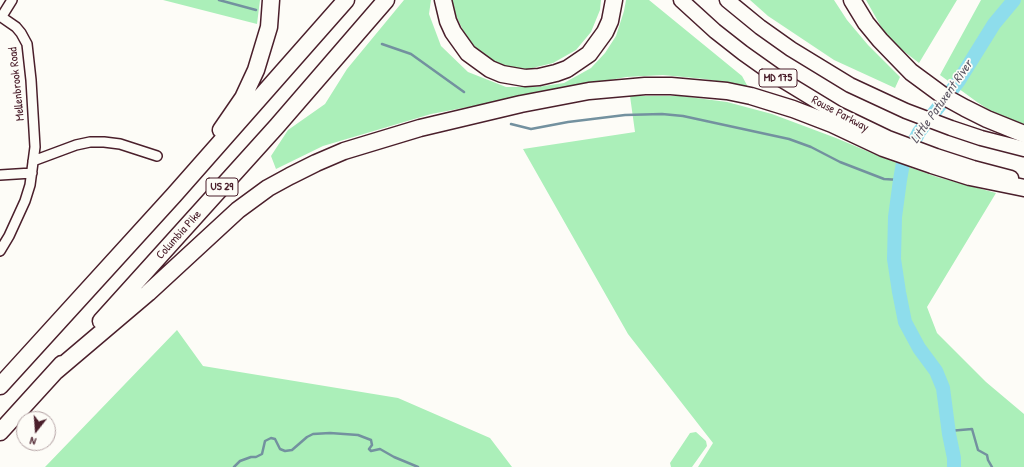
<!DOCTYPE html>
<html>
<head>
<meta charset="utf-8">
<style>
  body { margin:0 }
  #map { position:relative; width:1024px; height:467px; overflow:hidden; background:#fdfcf7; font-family:"Patrick Hand",sans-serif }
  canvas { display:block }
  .north { position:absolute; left:16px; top:411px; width:40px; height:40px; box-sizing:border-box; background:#fdfcf7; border:1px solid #b5a4a5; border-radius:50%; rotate:197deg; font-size:11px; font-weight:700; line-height:16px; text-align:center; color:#4a1f2b }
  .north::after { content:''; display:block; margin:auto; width:14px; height:18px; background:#4a1f2b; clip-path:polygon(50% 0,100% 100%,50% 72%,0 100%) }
</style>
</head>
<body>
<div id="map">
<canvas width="1024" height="467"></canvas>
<div class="north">N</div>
</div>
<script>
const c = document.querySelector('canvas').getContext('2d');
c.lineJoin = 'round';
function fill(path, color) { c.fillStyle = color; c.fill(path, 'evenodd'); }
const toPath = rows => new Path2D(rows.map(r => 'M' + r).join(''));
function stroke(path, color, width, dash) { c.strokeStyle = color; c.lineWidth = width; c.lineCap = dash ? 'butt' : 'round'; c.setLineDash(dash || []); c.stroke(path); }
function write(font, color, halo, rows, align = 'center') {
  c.font = font + ' "Patrick Hand",sans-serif'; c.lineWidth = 3.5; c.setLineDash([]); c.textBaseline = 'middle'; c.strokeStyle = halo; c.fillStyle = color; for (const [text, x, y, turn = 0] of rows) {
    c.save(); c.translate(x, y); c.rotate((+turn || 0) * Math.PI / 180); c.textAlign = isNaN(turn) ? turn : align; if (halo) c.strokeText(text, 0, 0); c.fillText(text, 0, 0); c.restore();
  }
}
const green = toPath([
  [163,0,260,0,257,24],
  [404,0,431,0,429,14,441,46,468,72,506,87,537,87,564,83,591,68,605,53,616,36,624,11,626,0,649,0,742,76,748,87,705,79,663,75,626,77,431,114,323,146,276,169,271,156,288,130,325,104,347,69],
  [452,0,601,0,600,10,591,32,576,50,553,63,524,70,504,67,479,55,466,36,453,10],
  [750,0,834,0,847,20,868,45,900,77,895,88,834,60,768,16],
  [866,0,957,0,919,63,888,39],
  [981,0,1024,0,1024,124,997,115,977,102,940,75],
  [630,96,681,96,727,102,772,114,836,138,881,157,937,177,996,193,927,307,937,333,986,382,1024,414,1024,467,698,467,713,443,628,334,523,149,635,132],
  [177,330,203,366,398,398,490,438,512,467,45,467],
  [696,432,706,441,707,446,692,467,671,467,670,463,690,433]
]);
const stream = toPath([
  [219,0,256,10],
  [382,44,411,54,464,92],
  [511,124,531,129,568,122,625,115,662,114,683,116,789,139,811,147,840,162,884,179,900,180],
  [949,431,972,429,978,450,987,455,988,460,992,467],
  [234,467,240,461,251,457,256,457,262,454,265,441,271,438,275,439,280,449,285,451,292,450,307,437,313,434,330,433,358,435,371,440,372,445,369,449,371,451,380,449,394,457,418,467]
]);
const river = toPath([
  [954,467,954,458,949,434,943,388,936,371,919,348,905,322,899,292,894,259,895,217,900,180,903,163,919,132,958,82,994,24,1014,0]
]);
const street = toPath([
  [0,16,16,27,21,33,27,44,31,80,35,147,30,185,25,201,9,236,0,251],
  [2,16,12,0],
  [33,161,76,145,90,142,104,142,120,144,157,156],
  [0,175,32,173]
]);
const primary = toPath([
  [681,0,715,31,743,53,774,75,838,114,888,138,936,156,973,168,1011,178],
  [727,0,760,27,791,49,850,85,906,111,951,128,981,138,1024,149]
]);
const highway = toPath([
  [443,0,448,21,453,32,468,53,490,69,502,74,525,78,539,77,556,73,567,69,589,54,605,32,610,21,614,0],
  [852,0,866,23,880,40,911,72,945,97,965,108,987,119,1024,134],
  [221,130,243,98,256,70,269,27,271,0],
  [101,321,277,126,386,0],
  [56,371,148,293,238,210,268,188,290,176,316,163,344,151,420,128,521,104,589,91,645,86,671,86,727,91,751,96,793,109,832,124,883,148,932,165,970,177,1024,188],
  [0,386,174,195,346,0],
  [0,432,62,364]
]);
const shields = [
  [778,78,38],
  [222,187,32]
];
const shieldNames = [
  ["MD 175",778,78],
  ["US 29",222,187]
];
const streetNames = [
  ["Mellenbrook Road",17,84,-96],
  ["Rouse Parkway",840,114,28],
  ["Columbia Pike",179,235,-48]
];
const waterNames = [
  ["Little Patuxent River",942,102,-55]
];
fill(green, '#abefb9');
stroke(stream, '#73919f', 2.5);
stroke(river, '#8eddec', 14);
stroke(street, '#4a1f2b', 12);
stroke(primary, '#4a1f2b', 17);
stroke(highway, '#4a1f2b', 19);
stroke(street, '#fdfcf7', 9);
stroke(primary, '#fdfcf7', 14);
stroke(highway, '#fdfcf7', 16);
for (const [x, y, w] of shields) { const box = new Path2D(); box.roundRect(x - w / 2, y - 9, w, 18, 3); c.fillStyle = '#fdfcf7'; c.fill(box); stroke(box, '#4a1f2b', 1); }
write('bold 11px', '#4a1f2b', null, shieldNames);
write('12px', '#4a1f2b', '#fdfcf7', streetNames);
write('italic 13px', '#5e5865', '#fdfcf7', waterNames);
</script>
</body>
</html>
